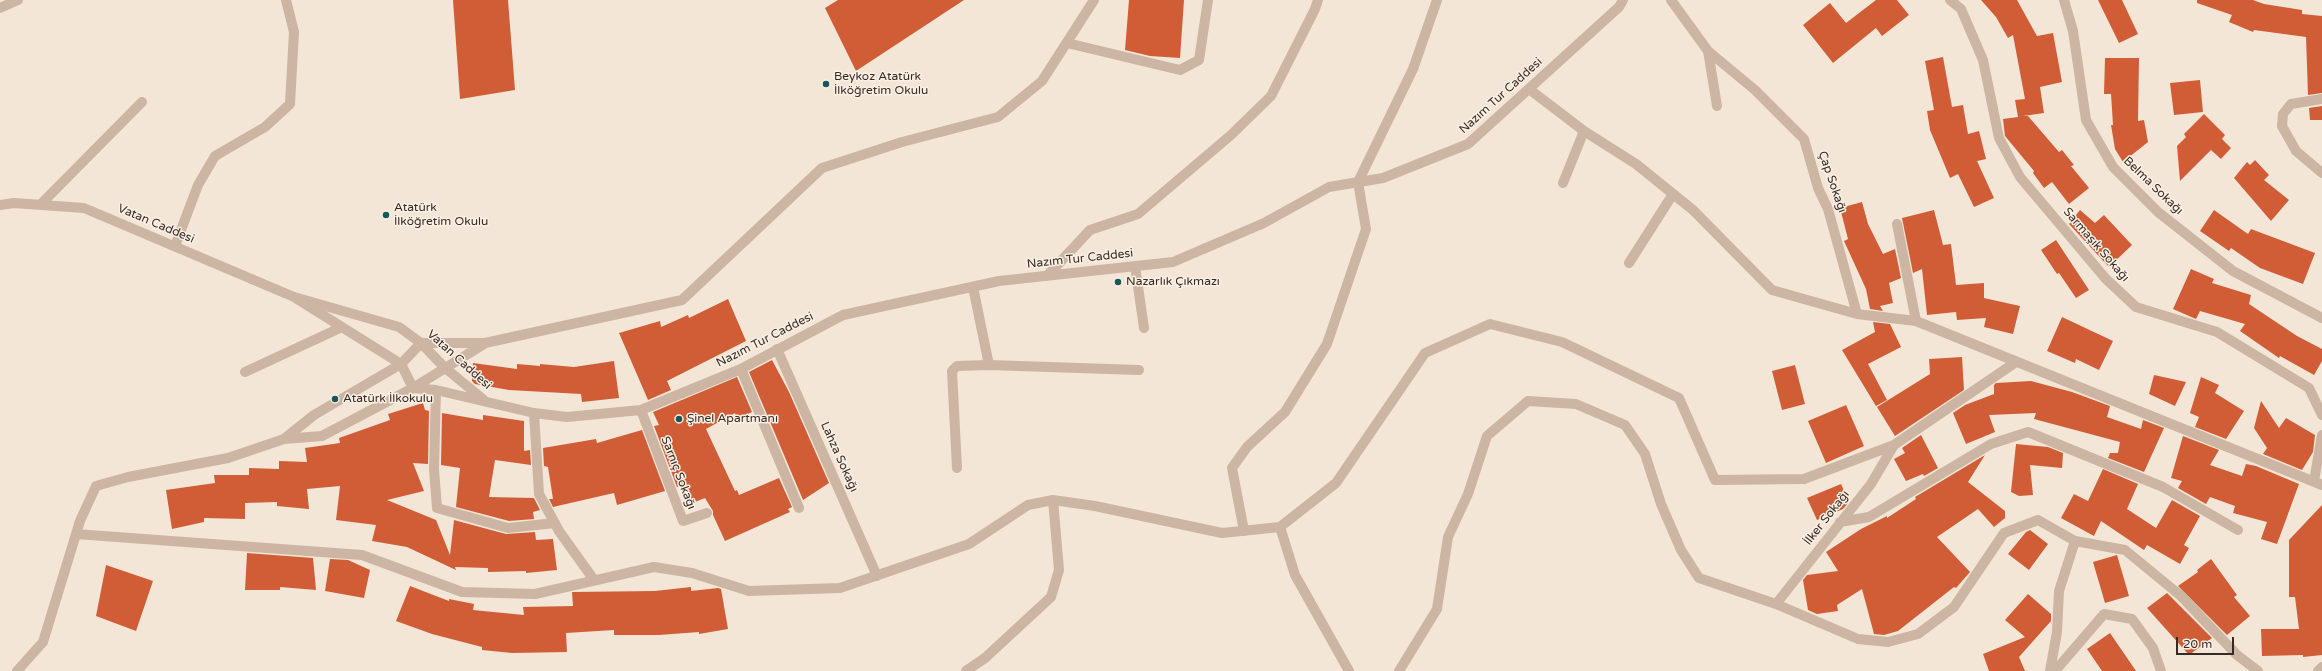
<!DOCTYPE html>
<html>
<head>
<meta charset="utf-8">
<style>
  body { margin:0 }
  #map { position:relative; width:2322px; height:671px; overflow:hidden; background:#f3e6d7; font-family:"Varela Round",sans-serif }
  canvas { display:block }
  .scale { position:absolute; left:2176px; top:637px; width:58px; height:18px; box-sizing:border-box; border:2px solid #362a25; border-top:0; padding-left:5px; font-size:12px; line-height:14px; white-space:nowrap; color:#362a25; -webkit-text-stroke:3px #fbf0e3; paint-order:stroke }
</style>
</head>
<body>
<div id="map">
<canvas width="2322" height="671"></canvas>
<div class="scale">20 m</div>
</div>
<script>
const c = document.querySelector('canvas').getContext('2d');
c.lineJoin = 'round';
function fill(path, color) { c.fillStyle = color; c.fill(path, 'evenodd'); }
const toPath = rows => new Path2D(rows.map(r => 'M' + r).join(''));
function stroke(path, color, width, dash) { c.strokeStyle = color; c.lineWidth = width; c.lineCap = dash ? 'butt' : 'round'; c.setLineDash(dash || []); c.stroke(path); }
function write(font, color, halo, rows, align = 'center') {
  c.font = font + ' "Varela Round",sans-serif'; c.lineWidth = 3; c.setLineDash([]); c.textBaseline = 'middle'; c.strokeStyle = halo; c.fillStyle = color; for (const [text, x, y, turn = 0] of rows) {
    c.save(); c.translate(x, y); c.rotate((+turn || 0) * Math.PI / 180); c.textAlign = isNaN(turn) ? turn : align; if (halo) c.strokeText(text, 0, 0); c.fillText(text, 0, 0); c.restore();
  }
}
const building = toPath([
  [453,0,508,0,515,90,460,99],
  [838,0,964,0,856,71,825,8],
  [1129,0,1184,0,1180,58,1150,56,1125,50],
  [1876,0,1897,0,1909,15,1882,36,1876,28,1833,63,1803,25,1830,3,1846,23],
  [1981,0,2017,0,2037,36,2053,33,2062,82,2040,87,2044,113,2023,116,2028,116,2059,152,2062,150,2074,165,2071,166,2089,188,2069,204,2052,182,2044,188,2033,173,2034,171,2005,136,2003,119,2018,117,2015,100,2025,99,2013,35,2008,38,1996,17],
  [2098,0,2122,0,2138,34,2119,43],
  [2197,0,2253,0,2264,4,2302,10,2302,14,2322,16,2322,93,2308,95,2306,37,2254,30,2253,32,2229,22,2232,15,2197,3],
  [1943,57,1952,107,1963,105,1968,134,1979,131,1986,159,1977,161,1994,198,1974,207,1958,174,1950,178,1930,130,1927,111,1934,110,1925,61],
  [2105,58,2139,58,2138,121,2144,120,2148,142,2123,162,2115,149,2111,125,2113,125,2111,94,2104,94],
  [2200,80,2203,112,2174,115,2170,83],
  [2322,106,2322,120,2310,120,2309,108],
  [2204,114,2225,135,2222,139,2231,148,2221,159,2211,150,2180,181,2177,146,2186,137,2184,134],
  [2255,160,2269,175,2264,180,2289,200,2271,221,2234,178,2247,162,2250,165],
  [1862,202,1868,224,1883,254,1895,249,1901,278,1889,283,1893,303,1880,306,1883,311,1870,309,1866,289,1844,241,1848,239,1840,208],
  [1934,210,1943,245,1951,244,1956,285,1984,283,1984,298,2020,306,2013,334,1984,327,1986,318,1957,320,1956,312,1927,315,1922,269,1913,273,1902,218],
  [2080,210,2095,223,2104,215,2132,245,2109,267,2069,224],
  [2214,210,2248,234,2251,229,2315,253,2303,284,2260,268,2231,248,2229,251,2200,231],
  [2056,240,2089,290,2076,298,2059,273,2057,274,2041,250],
  [2191,269,2214,279,2212,283,2251,295,2249,304,2297,336,2322,349,2322,361,2314,375,2280,356,2279,358,2240,331,2245,324,2200,311,2196,319,2173,309],
  [728,299,746,341,667,381,671,390,648,400,619,333,660,321,661,327,688,315,689,318],
  [2062,317,2113,341,2099,370,2076,359,2075,363,2047,351],
  [1873,322,1890,324,1901,347,1868,364,1887,400,1876,406,1842,350,1875,332],
  [1962,357,1964,390,1895,436,1877,407,1930,374,1929,359],
  [772,360,789,392,829,483,803,500,749,372],
  [614,361,619,398,582,402,581,394,509,390,475,384,472,381,473,363,517,369,517,364,540,366,540,364,574,367],
  [1795,365,1805,404,1782,410,1772,371],
  [2154,375,2186,382,2175,406,2149,394],
  [737,377,752,412,737,419,735,413,706,429,735,491,737,490,739,495,779,478,792,507,788,509,790,512,725,541,713,515,713,511,705,498,690,504,682,485,677,487,654,426,659,425,653,412],
  [2201,377,2219,385,2215,393,2244,411,2226,439,2195,427,2199,417,2190,413],
  [2031,381,2072,392,2110,406,2107,417,2141,429,2143,420,2164,428,2144,472,2108,458,2110,453,2118,453,2120,442,2034,419,2036,413,1989,415,1995,432,1966,444,1953,413,1965,405,1994,394,1994,385,1996,383],
  [2261,401,2279,428,2286,418,2315,435,2313,452,2302,470,2263,454,2267,448,2254,428],
  [423,403,425,410,429,411,428,464,413,463,424,491,387,500,436,520,450,555,454,520,506,534,535,532,536,540,553,539,557,570,526,573,526,571,488,572,488,568,455,567,456,570,407,547,372,541,376,525,336,520,340,486,307,489,309,509,277,506,277,502,245,503,245,519,204,518,204,522,172,529,166,490,215,483,214,475,249,475,249,468,279,469,279,461,307,462,305,448,340,443,339,438,390,420,388,414],
  [1846,405,1864,446,1826,463,1808,421],
  [442,413,483,420,483,415,524,421,524,451,530,450,531,465,495,460,489,497,534,498,540,510,533,512,534,519,509,521,456,507,460,468,441,465],
  [642,430,665,491,617,505,614,493,553,507,549,499,553,499,548,467,544,466,543,448,596,439,597,443],
  [1921,435,1938,468,1924,476,1923,474,1906,481,1894,459,1905,453,1902,448],
  [2183,436,2219,450,2210,465,2242,476,2246,464,2256,466,2299,484,2277,544,2261,539,2267,522,2233,513,2235,506,2210,497,2206,504,2178,488,2182,481,2171,478],
  [2016,444,2048,447,2063,453,2062,468,2030,465,2033,495,2019,496,2011,492],
  [1985,455,1968,482,2005,511,2005,518,1994,527,1978,509,1937,537,1970,572,1956,588,1954,587,1898,631,1884,635,1874,634,1862,589,1837,605,1838,611,1817,614,1808,610,1803,580,1807,575,1838,571,1826,552,1861,529,1887,516,1887,518,1916,499,1915,497],
  [2103,469,2138,484,2127,509,2156,528,2172,500,2200,516,2184,545,2189,548,2180,564,2147,545,2144,550,2101,521,2094,536,2061,518,2074,494,2088,501],
  [1841,484,1849,502,1843,509,1817,520,1807,498],
  [2322,505,2322,655,2303,657,2303,655,2262,656,2261,629,2299,629,2295,597,2289,597,2289,540],
  [2030,530,2048,544,2029,570,2008,554,2026,532],
  [247,553,313,558,316,590,280,587,280,590,245,590],
  [2117,555,2129,596,2105,603,2093,562],
  [330,559,348,560,370,570,364,598,325,591],
  [2211,559,2237,595,2234,597,2250,616,2227,635,2178,586,2198,572,2197,570],
  [106,565,153,581,136,631,96,616],
  [410,586,449,601,449,599,474,604,473,610,524,615,523,607,573,606,572,592,655,591,691,587,691,591,718,588,721,589,728,629,699,634,699,632,659,635,614,635,614,630,566,633,567,652,512,653,482,650,482,647,432,634,396,621],
  [2167,593,2212,638,2189,655,2147,608],
  [2028,594,2051,614,2051,621,2019,657,2025,671,1989,671,1983,654,2025,637,2005,620],
  [2110,633,2136,671,2102,671,2087,649]
]);
const minor = toPath([
  [1671,0,1708,51,1755,90,1804,139,1818,188,1828,209,1857,314],
  [1950,0,1961,9,1983,60,1999,138,2020,177,2106,279,2136,307,2217,332,2309,388,2322,415],
  [2064,0,2073,31,2086,120,2113,167,2158,212,2233,271,2322,318],
  [0,8,18,0],
  [1067,43,1180,70,1199,60,1208,0],
  [1708,51,1717,106],
  [1529,89,1584,131,1636,164,1693,210,1772,290,1857,314,1916,321,2322,485],
  [2322,99,2291,104,2283,114,2282,126,2296,151,2322,173],
  [1563,183,1584,131],
  [0,205,14,203,84,208,294,297,399,327,421,343,444,367,484,400],
  [40,205,142,102],
  [1897,224,1916,321],
  [175,246,198,185,215,156,265,127,290,104,294,32,286,0],
  [1629,263,1673,194],
  [1135,266,1144,328],
  [1047,276,1090,230,1138,214,1231,135,1271,96,1315,9,1318,0],
  [973,287,989,365,1139,370],
  [294,297,401,364,413,388,436,390,534,413,567,417,641,410,741,369,843,315,999,281,1173,262,1264,223,1329,187,1383,178,1468,144,1619,7,1623,0],
  [777,349,877,576],
  [741,369,799,508],
  [245,372,340,328],
  [436,390,434,469,437,508,508,528,555,523],
  [641,410,683,521,707,513],
  [534,413,539,494,559,531,594,580],
  [284,439,322,436,413,388,484,344],
  [957,468,952,371,957,366,989,365],
  [2314,481,2322,435],
  [1840,522,1869,517,1991,444,2028,432,2163,487,2238,530],
  [1280,527,1295,575,1349,671],
  [1244,531,1232,468,1247,447,1285,412,1327,344,1366,229,1358,182,1413,69,1437,0],
  [76,534,362,555,462,592,535,594,654,567,692,573,749,591,840,588,969,544,1028,505,1053,500,1095,506,1222,533,1280,527,1336,483,1425,353,1490,324,1562,342,1679,398,1715,480,1804,479,1894,445,2016,362],
  [1776,604,1871,484,1894,445],
  [17,671,43,642,80,521,96,486,128,477,228,458,284,439,314,415,401,364,421,343,485,343,682,300,822,168,902,142,998,117,1042,81,1094,0],
  [966,671,985,658,1051,597,1059,570,1053,500],
  [1399,671,1437,609,1448,537,1468,494,1487,436,1528,401,1576,404,1625,425,1645,454,1661,504,1681,550,1699,578,1776,604,1858,639,1888,642,1918,634,1954,607,2004,533,2038,520,2075,541,2125,550,2181,596,2237,655,2258,671],
  [2050,671,2057,632,2059,591,2075,541],
  [2055,671,2104,614,2132,619,2153,648,2161,671],
  [2318,671,2322,667]
]);
const markers = [
  [826,84,4,"#17565b"],
  [386,215,4,"#17565b"],
  [1118,282,4,"#17565b"],
  [335,399,4,"#17565b"],
  [679,419,4,"#17565b"]
];
const poiNames = [
  ["Beykoz Atatürk",834,77],
  ["İlköğretim Okulu",834,91],
  ["Atatürk",394,208],
  ["İlköğretim Okulu",394,222],
  ["Nazarlık Çıkmazı",1126,282],
  ["Atatürk İlkokulu",343,399],
  ["Şinel Apartmanı",687,419]
];
const streetNames = [
  ["Nazım Tur Caddesi",1501,96,-42],
  ["Çap Sokağı",1832,182,71],
  ["Belma Sokağı",2153,186,44],
  ["Vatan Caddesi",156,224,23],
  ["Sarmaşık Sokağı",2096,245,49],
  ["Nazım Tur Caddesi",1080,259,-6],
  ["Nazım Tur Caddesi",765,340,-27],
  ["Vatan Caddesi",459,360,42],
  ["Lahza Sokağı",839,457,66],
  ["Sarnıç Sokağı",678,473,69],
  ["İlker Sokağı",1827,518,-52]
];
fill(building, '#d15d37');
stroke(minor, '#ccb5a2', 10);
for (const [x, y, r, color] of markers) { const dot = new Path2D(); dot.arc(x, y, r, 0, 2 * Math.PI); c.fillStyle = color; c.fill(dot); stroke(dot, '#fbf0e3', 1.5); }
write('12px', '#362a25', '#fbf0e3', poiNames, 'left');
write('12px', '#362a25', '#fbf0e3', streetNames);
</script>
</body>
</html>
